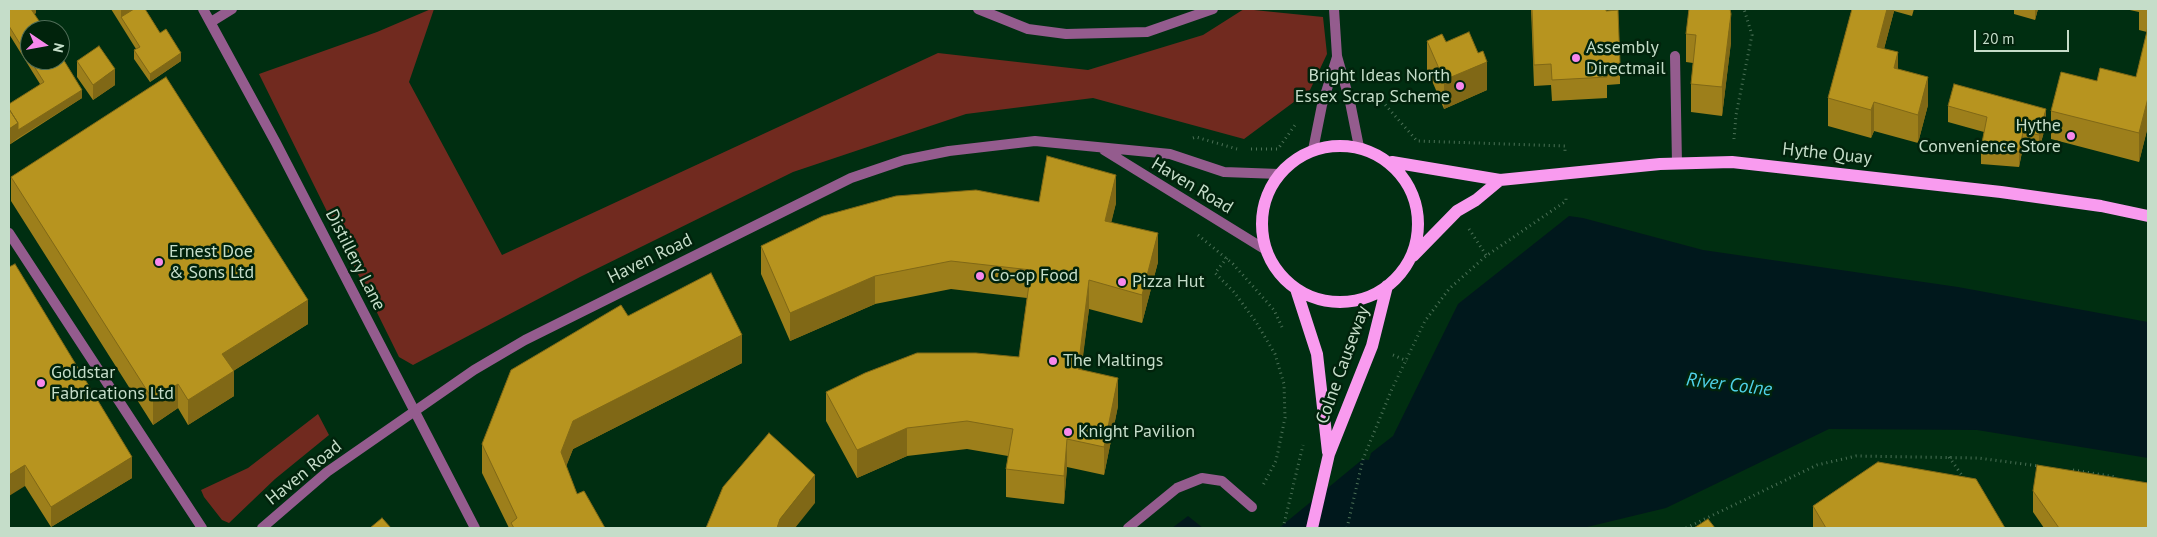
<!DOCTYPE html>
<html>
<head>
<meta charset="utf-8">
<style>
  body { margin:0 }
  #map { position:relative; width:2157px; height:537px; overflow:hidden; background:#002e11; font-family:"PT Sans",sans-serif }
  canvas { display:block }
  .frame { position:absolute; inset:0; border:10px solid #c5ddc9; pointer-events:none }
  .north { position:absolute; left:20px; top:20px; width:50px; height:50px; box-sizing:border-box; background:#01230c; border:1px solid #4f6d58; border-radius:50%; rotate:102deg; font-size:14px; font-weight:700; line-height:20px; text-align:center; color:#c5ddc9 }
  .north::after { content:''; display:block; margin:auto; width:18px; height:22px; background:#f788ec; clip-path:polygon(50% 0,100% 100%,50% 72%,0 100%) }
  .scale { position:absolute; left:1974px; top:30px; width:95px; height:22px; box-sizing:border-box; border:2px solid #c5ddc9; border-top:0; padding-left:6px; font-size:15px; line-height:18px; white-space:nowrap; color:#c5ddc9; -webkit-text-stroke:4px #01230c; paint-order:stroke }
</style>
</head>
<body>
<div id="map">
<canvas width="2157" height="537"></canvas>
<div class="frame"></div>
<div class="north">N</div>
<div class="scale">20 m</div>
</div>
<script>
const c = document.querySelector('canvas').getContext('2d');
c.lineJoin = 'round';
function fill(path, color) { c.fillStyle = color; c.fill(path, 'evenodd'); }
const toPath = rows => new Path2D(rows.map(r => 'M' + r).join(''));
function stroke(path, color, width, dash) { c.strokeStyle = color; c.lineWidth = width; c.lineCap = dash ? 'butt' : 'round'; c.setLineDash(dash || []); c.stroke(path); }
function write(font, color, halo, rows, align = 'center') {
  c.font = font + ' "PT Sans",sans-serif'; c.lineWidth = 5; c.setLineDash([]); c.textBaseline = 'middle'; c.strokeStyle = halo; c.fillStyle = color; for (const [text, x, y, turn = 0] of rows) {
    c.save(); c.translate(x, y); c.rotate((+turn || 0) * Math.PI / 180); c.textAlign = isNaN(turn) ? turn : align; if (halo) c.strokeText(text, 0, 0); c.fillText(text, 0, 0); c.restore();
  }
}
const green = toPath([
  [431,9,434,9,409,82,502,255,938,53,1088,70,1203,35,1244,9,1323,17,1327,54,1310,90,1244,139,1093,98,966,114,793,172,580,277,413,365,399,357,259,74,377,32],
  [318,414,329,435,275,479,229,523,222,520,204,497,201,490,248,468]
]);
const water = toPath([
  [1569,216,1583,218,1703,250,1958,287,2148,322,2148,458,1977,430,1829,429,1666,508,1583,528,1279,528,1363,459,1369,460,1371,453,1393,436,1458,304],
  [1188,516,1203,528,1172,528]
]);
const path = toPath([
  [1372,102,1382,101,1417,141,1565,146,1565,151],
  [1193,138,1196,137,1237,149],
  [1734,139,1736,115,1752,35,1744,9],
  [1251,149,1278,149,1295,125],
  [1469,229,1486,255],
  [1198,235,1233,264,1274,310,1282,327],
  [1227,258,1215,273,1234,292,1256,322,1275,354,1284,384,1285,418,1276,461,1262,487],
  [1393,355,1407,361],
  [1949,457,1966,481],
  [2073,470,2116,477],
  [1283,528,1303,445],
  [1347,528,1363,459,1392,389,1425,321,1449,289,1486,256,1566,201,1566,197],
  [1686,528,1817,465,1856,456,1978,458,2039,466]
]);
const service = toPath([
  [978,9,1028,29,1066,34,1147,32,1213,9],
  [1334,9,1337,56,1350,102,1359,147],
  [211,22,232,9],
  [1675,56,1677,164],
  [1313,150,1322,105,1337,57],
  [9,233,202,528]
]);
const minor = toPath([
  [203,9,276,143,475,528],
  [1128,528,1177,488,1202,478,1222,481,1252,507]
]);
const tertiary = toPath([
  [1104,150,1266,250],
  [262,528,327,472,474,370,525,340,851,178,904,160,949,151,1035,141,1170,154,1224,172,1279,174]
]);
const primary = toPath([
  '1262 224a78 78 0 1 1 156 0a78 78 0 1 1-156 0Z',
  [1392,162,1500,180,1660,164,1732,162,2001,192,2101,206,2148,216],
  [1413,256,1457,211,1476,200,1500,180],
  [1296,289,1317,354,1328,452],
  [1312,528,1329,454,1372,346,1387,286]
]);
const wall = toPath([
  [9,9,36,9,36,13,34,14,82,98,9,145,40,84,9,34],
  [111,9,145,9,160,33,181,61,150,82,134,59,134,50,136,49],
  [1531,9,1606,9,1620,63,1620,84,1607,85,1607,98,1552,101,1551,85,1534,86],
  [1689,9,1731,42,1722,116,1691,112,1691,84,1693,63,1686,62,1686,34],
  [1852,9,1914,9,1912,16,1894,11,1884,49,1898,69,1928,105,1918,143,1874,131,1871,138,1828,126,1828,98],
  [2014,9,2038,9,2035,20,2014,14],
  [2125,9,2148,9,2148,126,2139,162,2051,139,2051,111,2097,81,2136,77,2147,32,2139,30,2139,12],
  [1427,41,1446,42,1487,90,1444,109,1427,69],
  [77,61,115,85,93,100,77,77],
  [1948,106,2046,124,2039,150,2023,147,2019,167,1981,164,1981,148,1984,132,1948,122],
  [11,177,308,324,233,371,234,396,188,425,178,408,153,425,11,201],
  [1039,202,1116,203,1111,222,1158,262,1142,323,1089,309,1081,369,1118,406,1104,475,1067,467,1064,504,1006,497,1006,469,1008,456,967,449,907,456,857,478,826,421,826,392,1019,357,1027,298,951,289,875,304,790,341,761,274,761,246],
  [9,267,132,478,51,527,25,486],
  [628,316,742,363,573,449,566,466,577,494,605,528,509,528,482,473,482,444],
  [2033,491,2148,528,2044,528,2033,512],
  [1813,506,2005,528,1813,528]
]);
const shadedWall = toPath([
  [31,9,36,9,36,13,31,16],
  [123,9,142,9,121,17,121,10],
  [1887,9,1894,9,1894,11,1877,75,1877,47],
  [2035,9,2038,9,2035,20],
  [1731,14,1731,42,1722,116,1722,87],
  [1898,52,1898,81,1894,68],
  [181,53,181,61,150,82,150,74],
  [1487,62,1487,90,1444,109,1444,80],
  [115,69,115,85,93,100,93,85],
  [1928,77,1928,105,1918,143,1918,115],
  [82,90,82,98,18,138,18,130],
  [2148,98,2148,126,2139,162,2139,133],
  [1874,102,1874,131,1871,138,1871,110],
  [2046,109,2046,124,2039,150,2039,135],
  [18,123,18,138,9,145,9,129],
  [2023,132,2023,147,2019,167,2019,152],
  [1116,175,1116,203,1105,249,1105,221],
  [1158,233,1158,262,1142,323,1142,295],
  [875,276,875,304,790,341,790,313],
  [1089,280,1089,309,1078,397,1078,369],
  [308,300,308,324,222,378,222,354],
  [742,335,742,363,573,449,561,480,561,452,573,421],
  [234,371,234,396,188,425,188,400],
  [1118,378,1118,406,1104,475,1104,447],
  [178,384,178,408,153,425,153,400],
  [907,428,907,456,857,478,857,450],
  [1067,439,1067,467,1064,504,1064,476],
  [132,457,132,478,51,527,51,507],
  [25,465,25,486,9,496,9,475],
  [815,475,815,503,795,528,777,528,780,519]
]);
const building = toPath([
  [9,9,31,9,45,30,30,30,30,60,9,26,9,9],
  [134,9,145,9,160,33,166,29,181,53,150,74,134,50,140,47,121,17,134,9],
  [1532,9,1606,9,1606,11,1618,10,1620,63,1606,64,1607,77,1552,80,1551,64,1534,65,1532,9],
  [1689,9,1730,9,1731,14,1722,87,1691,84,1696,35,1686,34,1689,9],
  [1852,9,1887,9,1877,47,1898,52,1894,68,1928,77,1918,115,1874,102,1871,110,1828,98,1852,9],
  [2148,27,2148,98,2139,133,2051,111,2061,72,2097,81,2100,68,2136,77,2148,27],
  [1469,32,1478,53,1483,51,1487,62,1444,80,1427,41,1442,34,1446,42,1469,32],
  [99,46,115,69,93,85,77,61,99,46],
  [60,54,82,90,18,130,18,123,9,109,9,104,44,82,30,60,60,60,60,54],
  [166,77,308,300,222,354,234,371,188,400,178,384,153,400,11,177,166,77],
  [1954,84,2046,109,2039,135,2023,132,2019,152,1981,148,1987,117,1948,106,1954,84],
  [9,109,18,123,9,129,9,109],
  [1047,156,1116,175,1105,221,1158,233,1142,295,1089,280,1078,369,1118,378,1104,447,1067,439,1064,476,1006,469,1013,429,967,421,907,428,857,450,826,392,865,373,917,353,976,353,1019,357,1031,270,951,261,875,276,790,313,761,246,823,216,896,196,976,190,1039,202,1047,156],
  [15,264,132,457,51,507,25,465,9,475,9,267,15,264],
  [711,273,742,335,573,421,561,452,577,494,584,491,605,528,514,528,511,523,517,518,482,444,511,370,621,305,628,316,711,273],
  [769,433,815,475,780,519,777,528,706,528,723,487,769,433],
  [1878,462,1976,479,2005,528,1826,528,1813,506,1878,462],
  [2037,465,2148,483,2148,528,2059,528,2033,491,2037,465],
  [382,518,391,528,370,528,382,518],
  [1708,519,1715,528,1694,528,1708,519]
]);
const markers = [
  [1576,58,5,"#f788ec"],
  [1460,86,5,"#f788ec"],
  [2071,136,5,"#f788ec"],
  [159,262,5,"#f788ec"],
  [980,276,5,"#f788ec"],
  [1122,282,5,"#f788ec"],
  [1053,361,5,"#f788ec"],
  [41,383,5,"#f788ec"],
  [1068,432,5,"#f788ec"]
];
const poiNames = [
  ["Assembly",1586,48],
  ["Directmail",1586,69],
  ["Bright Ideas North",1450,76,"right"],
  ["Essex Scrap Scheme",1450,97,"right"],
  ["Hythe",2061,126,"right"],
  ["Convenience Store",2061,147,"right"],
  ["Ernest Doe",169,252],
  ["& Sons Ltd",169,273],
  ["Co-op Food",990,276],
  ["Pizza Hut",1132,282],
  ["The Maltings",1063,361],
  ["Goldstar",51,373],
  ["Fabrications Ltd",51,394],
  ["Knight Pavilion",1078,432]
];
const streetNames = [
  ["Hythe Quay",1827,154,6],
  ["Haven Road",1192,186,31],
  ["Haven Road",650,259,-26],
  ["Distillery Lane",355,260,63],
  ["Colne Causeway",1343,365,-70],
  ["Haven Road",304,473,-39]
];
const waterNames = [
  ["River Colne",1729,385,7]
];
fill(green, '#712a1f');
fill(water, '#00181c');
stroke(path, '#4b7157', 3, [1, 4]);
stroke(service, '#945c8e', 10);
stroke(minor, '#945c8e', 10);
stroke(tertiary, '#945c8e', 10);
stroke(primary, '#f99bef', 12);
fill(wall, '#9d7f1b');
fill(shadedWall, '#806816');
fill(building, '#b7941f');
stroke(building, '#806816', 1);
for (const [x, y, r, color] of markers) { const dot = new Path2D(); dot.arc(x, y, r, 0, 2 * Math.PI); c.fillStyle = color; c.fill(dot); stroke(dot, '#01230c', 2); }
write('18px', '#c5ddc9', '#01230c', poiNames, 'left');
write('18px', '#c5ddc9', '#01230c', streetNames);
write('italic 19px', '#4fd2e8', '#01230c', waterNames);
</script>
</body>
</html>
